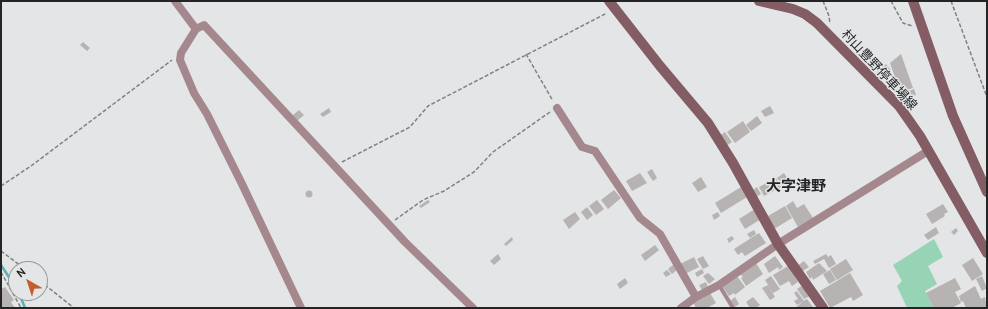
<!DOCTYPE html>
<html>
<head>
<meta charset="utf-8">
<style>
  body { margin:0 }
  #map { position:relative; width:988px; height:309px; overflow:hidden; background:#e3e5e7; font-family:Cabin,sans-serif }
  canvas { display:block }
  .frame { position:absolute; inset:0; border:2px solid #242425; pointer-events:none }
  .north { position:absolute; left:8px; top:261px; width:40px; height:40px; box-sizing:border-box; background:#e3e5e7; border:1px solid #979899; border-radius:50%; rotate:321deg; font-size:11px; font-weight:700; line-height:16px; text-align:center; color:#242425 }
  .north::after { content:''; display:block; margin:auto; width:14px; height:18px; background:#c45e2e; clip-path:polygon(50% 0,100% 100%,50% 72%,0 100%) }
</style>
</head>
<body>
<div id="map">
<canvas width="988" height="309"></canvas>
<div class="frame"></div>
<div class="north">N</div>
</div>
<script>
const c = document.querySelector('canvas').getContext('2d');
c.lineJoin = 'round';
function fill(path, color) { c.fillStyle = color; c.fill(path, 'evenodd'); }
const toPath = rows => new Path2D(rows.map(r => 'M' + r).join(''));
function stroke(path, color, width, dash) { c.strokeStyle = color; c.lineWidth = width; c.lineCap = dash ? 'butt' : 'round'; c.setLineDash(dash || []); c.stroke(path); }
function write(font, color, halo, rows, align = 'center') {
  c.font = font + ' Cabin,"Noto Sans JP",sans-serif'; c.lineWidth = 3; c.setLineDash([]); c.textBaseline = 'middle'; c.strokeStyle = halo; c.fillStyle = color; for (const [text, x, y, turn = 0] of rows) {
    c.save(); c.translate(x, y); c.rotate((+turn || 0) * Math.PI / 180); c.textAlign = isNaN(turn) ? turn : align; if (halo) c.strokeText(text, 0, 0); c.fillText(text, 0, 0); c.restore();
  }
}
const green = toPath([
  [934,239,943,257,928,266,937,284,925,291,934,308,907,308,897,286,902,281,893,265]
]);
const stream = toPath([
  [1,265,16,288],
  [19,293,25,308]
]);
const building = toPath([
  [83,42,90,48,87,51,80,45],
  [901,54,913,88,900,92,890,63],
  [886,64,891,70,878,80,874,75],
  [914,89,916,95,901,100,899,95],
  [770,106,774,113,765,117,761,111],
  [329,108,331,112,323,117,320,114],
  [299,110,304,115,297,121,293,115],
  [757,116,762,123,751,131,746,125],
  [743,121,750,132,735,143,727,132],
  [725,132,732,142,726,146,719,136],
  [652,169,657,178,653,181,647,172],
  [640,173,647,183,632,191,626,181],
  [784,173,788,179,781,183,777,178],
  [701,177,707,187,698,192,692,183],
  [776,178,781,187,764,196,759,187],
  [789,180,794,188,786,193,781,184],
  [741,187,747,197,721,213,715,203],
  [757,187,761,194,756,197,752,191],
  [614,190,621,198,608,209,601,200],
  '305.5 194a3.5 3.5 0 1 1 7 0a3.5 3.5 0 1 1-7 0Z',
  [428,200,430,202,421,208,419,206],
  [597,200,604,209,596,215,589,206],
  [793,201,797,208,804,204,813,218,798,227,786,206],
  [943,204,948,212,944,214,945,216,932,224,926,214],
  [785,206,792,218,774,229,768,216],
  [587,207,593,215,587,220,581,212],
  [755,209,761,219,745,229,739,219],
  [575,212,580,219,569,229,563,220],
  [718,212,720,216,714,220,712,215],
  [936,227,939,233,928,240,924,235],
  [956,228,958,231,954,235,951,232],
  [754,230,756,234,750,238,747,234],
  [759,233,766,243,745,256,742,252,738,255,734,249],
  [732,236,734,239,729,243,727,239],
  [512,237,513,240,506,246,504,244],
  [655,245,659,250,645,261,641,255],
  [498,254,501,259,494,265,490,261],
  [826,254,828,257,831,255,836,264,829,268,824,259,815,264,813,261],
  [703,256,709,266,703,269,697,259],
  [775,256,783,267,779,270,778,267,769,273,764,264],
  [694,257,699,267,685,274,680,264],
  [973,258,983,274,972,281,962,265],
  [846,259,853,270,837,280,830,269],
  [804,261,809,267,800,273,796,267],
  [756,263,763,274,746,286,741,278,743,277,740,274],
  [819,263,827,271,813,280,812,277,810,279,806,272],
  [674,264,678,269,672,274,668,269],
  [788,266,798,282,792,286,789,281,780,286,773,275],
  [702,269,704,273,697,277,695,273],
  [667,270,671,274,666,277,663,273],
  [830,270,836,280,829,284,823,274],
  [708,273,715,279,709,284,703,276],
  [850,273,863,295,853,301,851,297,830,308,820,291],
  [737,276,745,287,735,295,734,293,729,296,722,286],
  [771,276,780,289,773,293,765,280],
  [982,276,987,288,982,291,976,279],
  [625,278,628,283,620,289,617,284],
  [955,278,961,289,955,292,961,303,952,308,934,308,926,293],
  [706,282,708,287,702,290,699,285],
  [768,285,775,297,770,300,762,288],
  [803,285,810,296,804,299,797,289],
  [975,286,981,299,985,297,987,308,966,308,963,301,961,302,959,296],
  [5,287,14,300,11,302,15,308,1,308,1,289],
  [797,291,804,301,797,305,794,301,798,299,794,293],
  [710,293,716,303,707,308,696,308,693,302],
  [735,297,739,304,735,307,730,301],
  [753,297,760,305,756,308,750,308,746,302],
  [807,299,813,307,795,308,805,300]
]);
const path = toPath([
  [823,1,829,16,830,24],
  [891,1,903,23,912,26],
  [951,1,987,97],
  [526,54,553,101],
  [342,162,410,127,428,106,607,13],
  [1,186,31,166,172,60],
  [395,220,423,200,444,191,474,172,493,152,550,112],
  [1,251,25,269],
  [1,272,21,308],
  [40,281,74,308]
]);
const lane = toPath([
  [719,285,733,308]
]);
const street = toPath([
  [175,1,196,29],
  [557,108,582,147,595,151,640,218,660,234,696,297],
  [301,308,242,184,207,114,194,93,180,60,181,53,196,29,204,25,405,242,473,308],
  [681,308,696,297,719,285,778,244,928,151]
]);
const secondary = toPath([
  [609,1,660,66,708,123,733,163,778,244,823,308],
  [759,1,793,9,805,14,817,23,899,106,920,136,987,253],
  [913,1,953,116,987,192]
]);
const streetNames = [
  ["村山豊野停車場線",879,70,47]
];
const quarterNames = [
  ["大字津野",796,187]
];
fill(green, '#96d4b5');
stroke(stream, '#5faeb0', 2.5);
fill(building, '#b6b3b2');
stroke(path, '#808182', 1.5, [4, 2]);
stroke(lane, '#a4888d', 4);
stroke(street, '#a4888d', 8);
stroke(secondary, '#835c64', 10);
write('13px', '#242425', '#e3e5e7', streetNames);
write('bold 15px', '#242425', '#e3e5e7', quarterNames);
</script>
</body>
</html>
